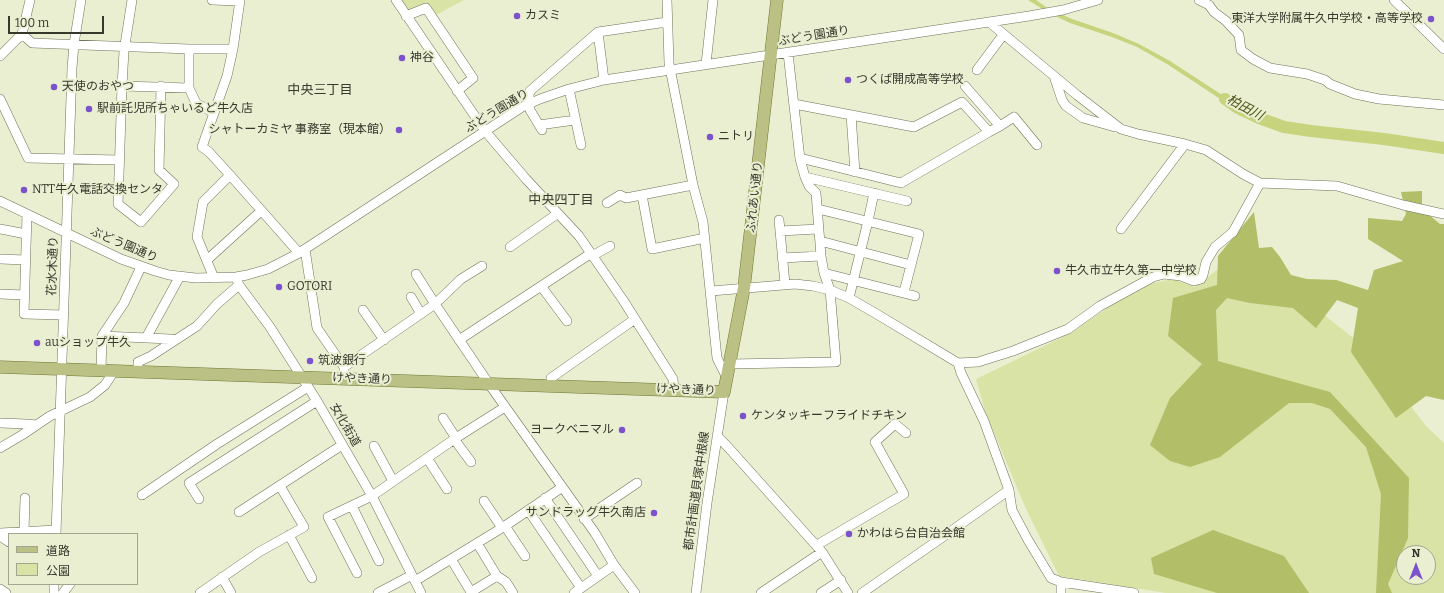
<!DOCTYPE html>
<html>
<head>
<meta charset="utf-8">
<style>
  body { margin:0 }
  #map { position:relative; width:1444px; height:593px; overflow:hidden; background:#eaefd2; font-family:Bitter,"Noto Sans JP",serif }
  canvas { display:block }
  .legend { position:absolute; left:8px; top:533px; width:130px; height:52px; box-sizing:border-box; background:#eaefd2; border:1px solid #a2a690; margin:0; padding:5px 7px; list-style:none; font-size:12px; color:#36382c }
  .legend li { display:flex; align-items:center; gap:8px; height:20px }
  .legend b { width:20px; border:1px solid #a2a690 }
  .north { position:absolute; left:1396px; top:545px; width:40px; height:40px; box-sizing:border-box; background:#eaefd2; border:1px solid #a2a690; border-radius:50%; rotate:0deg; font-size:11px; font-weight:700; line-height:16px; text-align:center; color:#36382c }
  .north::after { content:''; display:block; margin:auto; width:14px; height:18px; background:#7b52cb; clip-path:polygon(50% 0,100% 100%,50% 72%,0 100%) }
  .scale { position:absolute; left:8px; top:16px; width:96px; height:18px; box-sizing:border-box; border:2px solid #36382c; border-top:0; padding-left:5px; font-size:12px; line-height:14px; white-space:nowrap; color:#36382c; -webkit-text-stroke:3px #eaefd2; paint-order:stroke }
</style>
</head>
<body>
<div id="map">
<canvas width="1444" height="593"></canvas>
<ul class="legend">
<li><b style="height:5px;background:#bbc185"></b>道路</li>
<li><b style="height:11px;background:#d9e3a5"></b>公園</li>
</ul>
<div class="north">N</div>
<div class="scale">100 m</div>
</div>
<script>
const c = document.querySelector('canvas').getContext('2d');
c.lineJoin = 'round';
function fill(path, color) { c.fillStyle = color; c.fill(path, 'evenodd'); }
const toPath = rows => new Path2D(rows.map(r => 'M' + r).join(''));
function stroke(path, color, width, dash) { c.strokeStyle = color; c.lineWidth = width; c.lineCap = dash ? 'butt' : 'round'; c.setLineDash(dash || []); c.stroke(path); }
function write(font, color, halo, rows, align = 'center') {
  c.font = font + ' Bitter,"Noto Sans JP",serif'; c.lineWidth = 4; c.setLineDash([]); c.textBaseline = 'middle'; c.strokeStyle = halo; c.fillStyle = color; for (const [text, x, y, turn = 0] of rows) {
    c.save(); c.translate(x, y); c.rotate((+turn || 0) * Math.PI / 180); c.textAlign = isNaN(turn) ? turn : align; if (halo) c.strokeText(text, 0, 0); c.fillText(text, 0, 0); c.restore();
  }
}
const green = toPath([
  [399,0,464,0,436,15,428,4,408,12],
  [1231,259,1266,269,1366,348,1426,426,1444,443,1444,593,1166,593,1059,576,1026,509,985,411,976,379,1071,333,1122,298,1150,284,1172,279,1195,287],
  [1404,553,1428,553,1428,577,1404,577]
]);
const forest = toPath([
  [1422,191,1422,209,1440,224,1444,224,1444,400,1426,396,1396,418,1351,352,1358,308,1337,300,1316,328,1293,308,1250,303,1227,298,1216,310,1218,361,1330,392,1409,478,1408,538,1388,584,1392,593,1376,593,1381,494,1366,447,1330,409,1312,403,1289,403,1220,457,1190,467,1170,461,1150,445,1170,398,1202,364,1168,336,1173,298,1217,285,1218,256,1254,212,1259,248,1272,247,1280,257,1291,275,1307,279,1336,280,1368,290,1374,270,1403,261,1368,239,1368,218,1402,221,1406,214,1401,192],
  [1213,530,1284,556,1309,593,1217,593,1154,574,1151,558]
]);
const water = toPath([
  [1028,0,1036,0,1049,9,1072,19,1113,33,1139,44,1170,61,1239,106,1237,110,1167,64,1137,47,1112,37,1070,23,1047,12]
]);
const river = toPath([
  [1225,99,1238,108,1259,118,1284,127,1311,131,1384,139,1444,148]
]);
const minor = toPath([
  [30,0,22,34,32,43,189,49,233,49],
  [132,0,124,51,122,86,118,204,141,222,174,184,159,170,161,86],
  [212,0,240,1],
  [396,0,485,131,526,179,579,236,623,300,673,379,674,390],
  [667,0,669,63,693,185,703,222,717,358,727,378],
  [1199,0,1209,5,1214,12,1226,21,1239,35,1241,50,1253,59,1270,68,1307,74,1325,80,1330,84,1355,94,1379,99,1444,105],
  [1394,0,1444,49],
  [406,16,426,8,473,78,457,91],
  [989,22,1077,95,1121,129,1138,134,1185,144,1206,150,1243,174,1260,183,1337,186,1403,205,1444,214],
  [598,32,604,80],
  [189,49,189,88,196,103,214,113],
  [0,56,22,34],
  [706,64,713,0],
  [977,70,1003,35],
  [1054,76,1062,100,1066,106,1083,118,1115,127],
  [122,86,189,88],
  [965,86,1000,126,987,133],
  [569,89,581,145],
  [0,99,28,158,119,160],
  [794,104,914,127,962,102,989,132,901,183,800,158],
  [851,115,855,172],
  [539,125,575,120],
  [1000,126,1014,117,1037,145],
  [542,130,530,110,529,95,530,91,598,32,667,22],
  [230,175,299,253],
  [805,177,907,201],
  [642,195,652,249,705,238],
  [0,201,121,259,155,271,169,275,196,278,236,277,247,275,268,269,299,253,522,107,540,99,569,89,604,80,1029,16,1063,10,1098,0],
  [607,203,620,195,626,198,693,185],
  [818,209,919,234,904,292],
  [27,214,24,314,64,315],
  [779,220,785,284],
  [0,229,26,234],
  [1121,229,1185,144],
  [780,231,818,229],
  [820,241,911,265],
  [510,247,557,214],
  [305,249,317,328,344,367,344,371],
  [592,256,610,246],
  [782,258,821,256],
  [0,259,25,260],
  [207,260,261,211],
  [824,273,915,296],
  [416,274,435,304,461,279,482,266],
  [236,277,239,285,270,327,317,401,372,496,421,593],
  [214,278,197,237,203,202,230,175,209,152,202,147,227,76,233,49,240,0],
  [541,286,567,321],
  [711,291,795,284,813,286,830,290,849,298,875,313,958,363,961,373,984,421,1009,490,1012,510,1028,540,1051,578,1061,582,1134,593],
  [0,294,24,295],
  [411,297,421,314],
  [849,298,868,221,874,193],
  [363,310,384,340],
  [102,336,170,339,175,340],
  [146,338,180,276],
  [459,340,590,254],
  [958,363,978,362,1013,351,1068,329,1100,306,1153,277,1164,274,1181,276,1194,281,1201,279,1203,275,1206,262,1215,247,1233,232,1260,183],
  [730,364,836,362,830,290,824,273,821,256,816,193,809,186,805,177,800,159,788,53],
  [344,367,435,304,489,384,595,533,614,565,635,593],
  [101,371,102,336,124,303,141,267],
  [138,372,138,362,151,356,197,326,217,304,239,285],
  [551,386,551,378,635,319],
  [443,418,456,438],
  [0,423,27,424,36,425],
  [717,436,727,446,822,552,848,593],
  [454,439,471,462],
  [374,446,393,481],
  [0,448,22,435,50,416,90,397,105,385,114,371],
  [427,458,447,489],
  [142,495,217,444,308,387],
  [545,498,598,576],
  [199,499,189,483,317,401],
  [484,501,502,528],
  [352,506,379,561],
  [528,510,581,588],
  [239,512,342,445],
  [584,519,637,483],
  [505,526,525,556],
  [24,532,25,498],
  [0,533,56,530],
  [56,534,72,68,74,44,81,0],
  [289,535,312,578],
  [0,536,9,542],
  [817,545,904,494,875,442,895,424,906,433],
  [451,559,471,592,497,576,477,543],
  [357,573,328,517,372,496,456,438,505,407],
  [497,576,506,582,513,593],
  [222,577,231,593],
  [415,581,505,526,561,488],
  [1061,582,1061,593],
  [0,589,6,593],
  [54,593,54,584],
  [63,593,70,584],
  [200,593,259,552,304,527,280,486],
  [378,593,412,575],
  [574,593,614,565],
  [696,593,707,503,724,392],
  [761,593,822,552],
  [821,593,841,580],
  [862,593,947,534,1009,490]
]);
const major = toPath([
  [0,367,724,392,744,288,777,0]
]);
const markers = [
  [517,16,4,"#7b52cb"],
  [1431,19,4,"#7b52cb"],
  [402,58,4,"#7b52cb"],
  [848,80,4,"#7b52cb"],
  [54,87,4,"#7b52cb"],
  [89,109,4,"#7b52cb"],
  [399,130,4,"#7b52cb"],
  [710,137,4,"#7b52cb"],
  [24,190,4,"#7b52cb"],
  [1057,271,4,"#7b52cb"],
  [279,287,4,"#7b52cb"],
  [37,343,4,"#7b52cb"],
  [310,361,4,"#7b52cb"],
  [743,416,4,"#7b52cb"],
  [622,430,4,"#7b52cb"],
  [654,513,4,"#7b52cb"],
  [849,534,4,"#7b52cb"]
];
const poiNames = [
  ["カスミ",525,16],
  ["東洋大学附属牛久中学校・高等学校",1423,19,"right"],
  ["神谷",410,58],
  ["つくば開成高等学校",856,80],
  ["天使のおやつ",62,87],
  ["駅前託児所ちゃいるど牛久店",97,109],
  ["シャトーカミヤ 事務室（現本館）",391,130,"right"],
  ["ニトリ",718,137],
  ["NTT牛久電話交換センタ",32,190],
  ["牛久市立牛久第一中学校",1065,271],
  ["GOTORI",287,287],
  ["auショップ牛久",45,343],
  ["筑波銀行",318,361],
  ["ケンタッキーフライドチキン",751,416],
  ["ヨークベニマル",614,430,"right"],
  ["サンドラッグ牛久南店",646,513,"right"],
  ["かわはら台自治会館",857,534]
];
const streetNames = [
  ["ぶどう園通り",814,36,-9],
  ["ぶどう園通り",497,111,-31],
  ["ふれあい通り",755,197,-84],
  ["ぶどう園通り",124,245,23],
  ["花水木通り",53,266,-88],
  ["けやき通り",362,379,2],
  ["けやき通り",686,390,2],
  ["女化街道",345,425,60],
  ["都市計画道貝塚中根線",697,491,-82]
];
const neighbourhoodNames = [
  ["中央三丁目",320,90],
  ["中央四丁目",561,200]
];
const waterNames = [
  ["柏田川",1245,108,28]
];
fill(green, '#d9e3a5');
fill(forest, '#b3be68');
fill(water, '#c7d37d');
stroke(river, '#c7d37d', 12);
stroke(minor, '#6e7258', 10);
stroke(major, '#6f7631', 13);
stroke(minor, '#fff', 9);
stroke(major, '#bbc185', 12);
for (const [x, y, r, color] of markers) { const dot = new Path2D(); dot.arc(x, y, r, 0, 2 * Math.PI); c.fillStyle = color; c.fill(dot); stroke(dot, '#eaefd2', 1.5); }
write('12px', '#36382c', '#eaefd2', poiNames, 'left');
write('12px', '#36382c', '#eaefd2', streetNames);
write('13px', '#36382c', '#eaefd2', neighbourhoodNames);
write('italic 13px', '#4d5414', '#eaefd2', waterNames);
</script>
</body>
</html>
